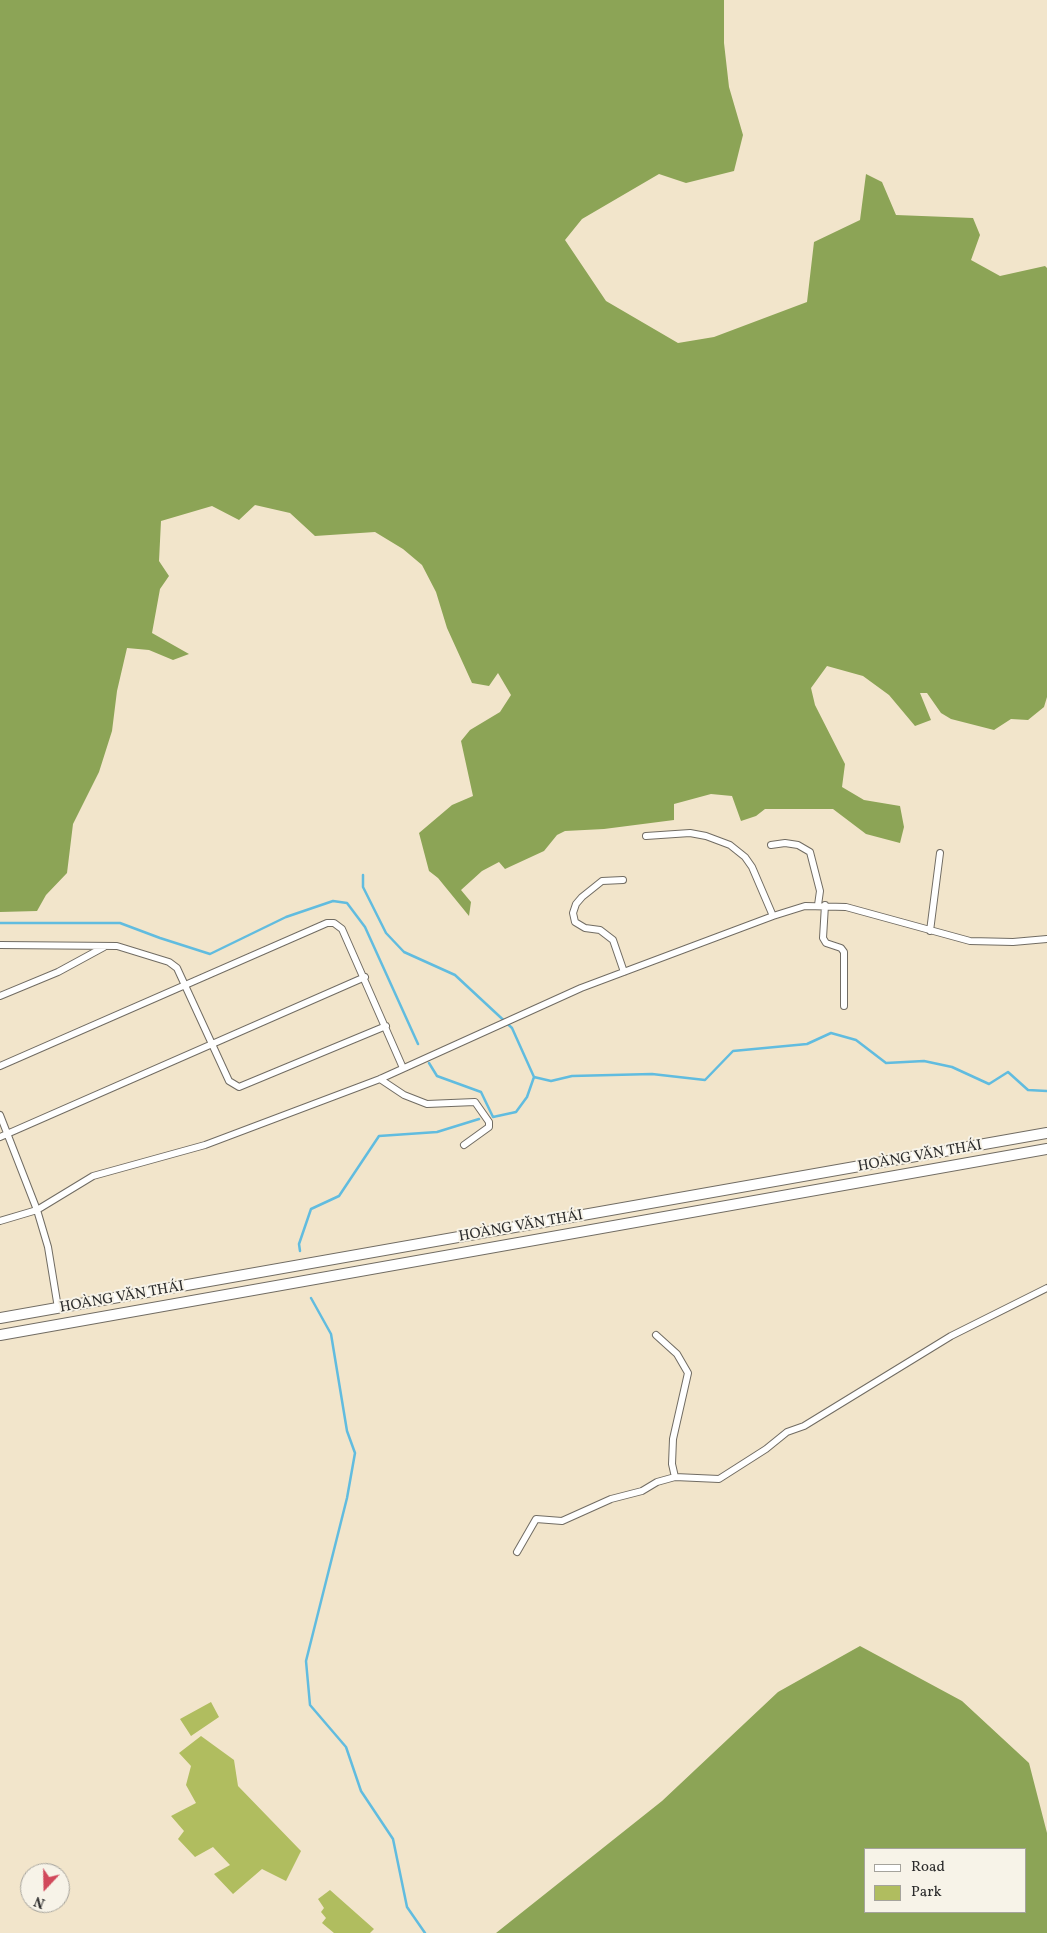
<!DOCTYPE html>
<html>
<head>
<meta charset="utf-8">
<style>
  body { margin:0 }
  #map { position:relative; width:1047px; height:1933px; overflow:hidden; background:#f2e5cb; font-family:Vollkorn,serif }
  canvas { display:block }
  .legend { position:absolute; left:864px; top:1848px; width:162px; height:65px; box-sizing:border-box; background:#f7f3e8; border:1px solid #a5a39c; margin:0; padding:6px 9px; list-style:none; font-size:15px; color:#2b2b2b }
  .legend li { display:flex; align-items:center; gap:10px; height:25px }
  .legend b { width:25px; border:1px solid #a5a39c }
  .north { position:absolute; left:20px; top:1863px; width:50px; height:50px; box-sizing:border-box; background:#f7f3e8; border:1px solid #a5a39c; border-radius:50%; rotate:201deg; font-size:14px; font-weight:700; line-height:20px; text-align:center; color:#2b2b2b }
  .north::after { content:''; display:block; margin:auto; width:18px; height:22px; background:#d1495b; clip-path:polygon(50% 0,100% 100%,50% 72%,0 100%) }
</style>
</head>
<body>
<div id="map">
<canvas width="1047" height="1933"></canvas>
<ul class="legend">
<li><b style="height:6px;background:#fff"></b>Road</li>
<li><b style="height:14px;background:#b0bd5f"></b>Park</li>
</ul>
<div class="north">N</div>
</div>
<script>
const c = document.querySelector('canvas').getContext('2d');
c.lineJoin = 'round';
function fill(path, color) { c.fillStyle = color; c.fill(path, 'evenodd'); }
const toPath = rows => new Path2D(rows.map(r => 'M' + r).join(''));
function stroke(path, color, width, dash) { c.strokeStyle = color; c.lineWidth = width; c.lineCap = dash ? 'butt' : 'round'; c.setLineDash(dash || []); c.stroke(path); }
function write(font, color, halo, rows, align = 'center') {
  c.font = font + ' Vollkorn,serif'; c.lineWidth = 4; c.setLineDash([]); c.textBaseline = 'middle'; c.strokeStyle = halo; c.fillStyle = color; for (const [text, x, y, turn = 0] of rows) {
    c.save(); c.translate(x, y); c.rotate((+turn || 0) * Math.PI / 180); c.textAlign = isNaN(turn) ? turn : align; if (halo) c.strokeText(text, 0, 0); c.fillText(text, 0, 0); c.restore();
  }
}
const green = toPath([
  [211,1702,219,1717,191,1736,180,1719],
  [201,1736,234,1760,238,1786,301,1851,286,1881,262,1869,233,1894,214,1874,230,1865,213,1847,195,1857,178,1839,184,1831,171,1816,196,1803,186,1785,191,1766,179,1753],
  [330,1890,374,1929,370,1933,334,1933,322,1923,326,1918,321,1912,324,1908,318,1899]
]);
const forest = toPath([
  [0,0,724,0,724,43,729,87,743,135,734,171,686,183,659,174,582,219,565,240,606,301,678,343,714,337,807,302,814,242,860,220,866,174,882,182,896,215,973,218,980,235,971,260,1000,276,1045,266,1047,268,1047,697,1044,707,1028,720,1011,719,994,730,951,719,941,713,927,693,920,693,931,720,915,726,889,695,863,676,827,666,811,688,815,705,845,764,842,787,864,800,900,806,904,827,900,843,866,834,833,809,765,809,756,816,741,821,732,796,711,794,674,804,674,820,604,829,565,831,557,835,544,851,505,869,499,862,482,871,461,890,471,902,469,916,438,878,429,871,419,833,452,805,473,796,461,741,470,730,500,712,511,695,498,673,489,686,472,683,447,628,436,592,422,565,403,549,375,532,315,536,290,513,255,505,239,520,212,506,161,521,159,561,169,576,160,589,152,633,189,654,173,660,149,650,127,648,117,691,112,731,99,772,73,824,67,873,46,895,37,911,0,912],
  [860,1646,962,1701,1029,1763,1047,1833,1047,1933,496,1933,662,1801,778,1692],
  [866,1849,1026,1849,1026,1912,866,1912]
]);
const stream = toPath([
  [363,875,363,887,386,933,404,952,455,975,512,1028,534,1077,527,1097,516,1112,493,1117,481,1092,437,1076,429,1063],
  [0,923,120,923,160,938,210,954,286,917,333,901,347,903,365,927,418,1044],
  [534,1077,551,1081,572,1076,652,1074,705,1080,733,1051,807,1044,831,1033,856,1040,886,1063,924,1061,952,1067,989,1084,1008,1072,1028,1090,1047,1091],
  [300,1251,299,1244,311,1209,339,1196,379,1136,437,1132,479,1119],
  [311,1298,331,1334,347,1431,355,1453,347,1498,306,1661,310,1705,346,1747,361,1791,393,1839,407,1907,425,1933]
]);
const street = toPath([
  [646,836,690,833,706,836,730,845,745,857,752,867,773,916],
  [771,845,785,843,798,845,810,852,820,891,818,905],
  [623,880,602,881,582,897,576,904,573,913,575,922,585,928,600,930,613,940,624,972],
  [825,905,823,938,826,943,841,948,844,952,844,1006],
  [930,931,940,853],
  [0,945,117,946,169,962,177,968,229,1081,239,1087,386,1026],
  [0,996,58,972,104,947],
  [0,1066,327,923,334,923,342,929,403,1068],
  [380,1079,404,1095,427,1104,475,1102,489,1122,489,1127,464,1145],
  [0,1115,37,1210,48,1247,58,1308],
  [0,1137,365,977],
  [0,1221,37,1210,93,1176,205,1145,380,1079,581,988,773,916,805,906,846,907,970,941,1013,942,1047,939],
  [656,1335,677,1354,688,1373,673,1439,672,1464,675,1477],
  [517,1552,536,1519,562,1521,611,1499,642,1491,657,1482,675,1477,719,1479,766,1449,787,1432,804,1426,951,1336,1047,1288]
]);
const primary = toPath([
  [0,1318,1047,1133],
  [0,1335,1047,1149]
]);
const streetNames = [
  ["HOÀNG VĂN THÁI",920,1157,-10],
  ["HOÀNG VĂN THÁI",521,1227,-10],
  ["HOÀNG VĂN THÁI",122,1298,-10]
];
fill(green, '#b0bd5f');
fill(forest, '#8ca456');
stroke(stream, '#61bcdf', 2.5);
stroke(street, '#716c63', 8);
stroke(primary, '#716c63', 12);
stroke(street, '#fff', 6);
stroke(primary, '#fff', 10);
write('15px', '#2b2b2b', '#f7f3e8', streetNames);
</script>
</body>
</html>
